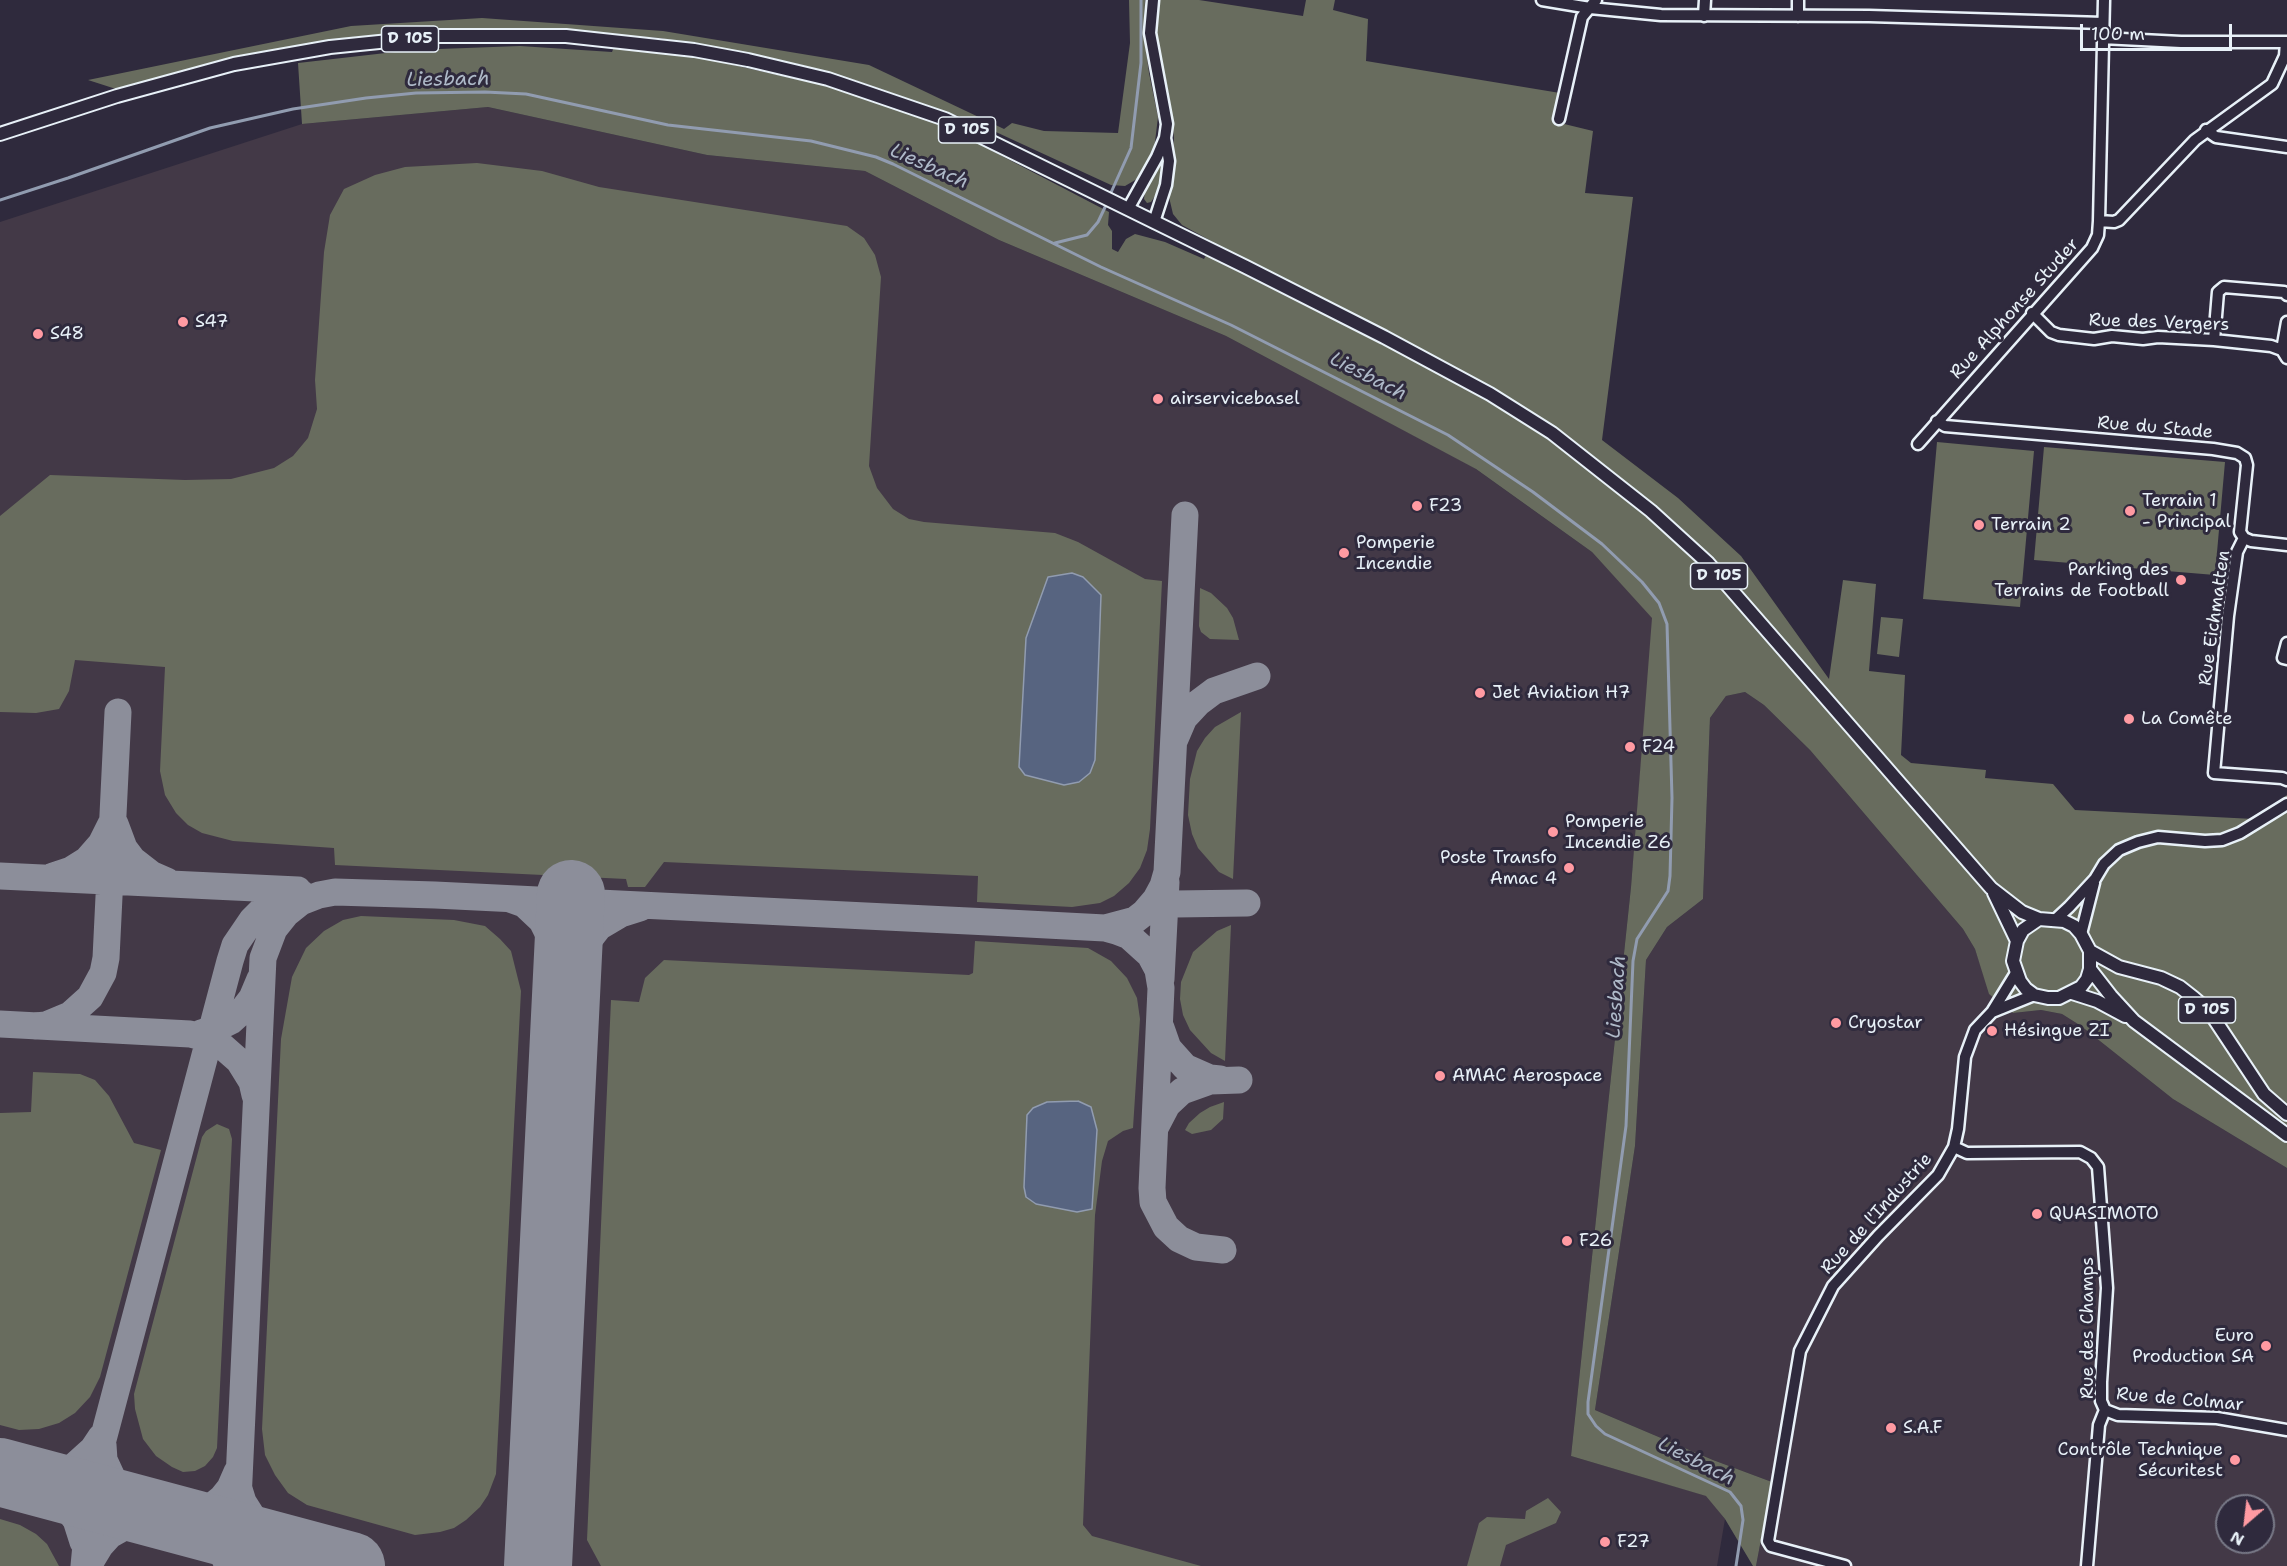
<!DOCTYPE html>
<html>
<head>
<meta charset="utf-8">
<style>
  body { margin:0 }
  #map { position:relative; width:2287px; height:1566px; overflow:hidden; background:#2f2a3d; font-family:"Shantell Sans",sans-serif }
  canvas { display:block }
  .north { position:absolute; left:2215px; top:1494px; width:60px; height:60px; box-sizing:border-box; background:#2f2a3d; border:2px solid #797a88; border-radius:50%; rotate:208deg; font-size:16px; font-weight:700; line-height:24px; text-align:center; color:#e8f1f8 }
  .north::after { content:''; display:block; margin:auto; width:21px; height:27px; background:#ff9aa2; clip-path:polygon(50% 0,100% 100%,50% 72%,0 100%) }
  .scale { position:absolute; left:2080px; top:24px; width:152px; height:27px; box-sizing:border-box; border:3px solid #e8f1f8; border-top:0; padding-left:8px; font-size:18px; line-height:21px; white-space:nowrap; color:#e8f1f8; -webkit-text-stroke:4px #2f2a3d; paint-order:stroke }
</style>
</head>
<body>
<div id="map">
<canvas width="2287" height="1566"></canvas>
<div class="north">N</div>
<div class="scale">100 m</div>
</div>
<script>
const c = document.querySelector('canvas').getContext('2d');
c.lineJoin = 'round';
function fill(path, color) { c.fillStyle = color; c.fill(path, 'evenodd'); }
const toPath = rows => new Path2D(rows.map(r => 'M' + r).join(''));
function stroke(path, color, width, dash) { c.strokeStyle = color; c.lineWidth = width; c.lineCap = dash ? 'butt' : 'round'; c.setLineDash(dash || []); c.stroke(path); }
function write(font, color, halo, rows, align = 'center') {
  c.font = font + ' "Shantell Sans",sans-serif'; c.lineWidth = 6; c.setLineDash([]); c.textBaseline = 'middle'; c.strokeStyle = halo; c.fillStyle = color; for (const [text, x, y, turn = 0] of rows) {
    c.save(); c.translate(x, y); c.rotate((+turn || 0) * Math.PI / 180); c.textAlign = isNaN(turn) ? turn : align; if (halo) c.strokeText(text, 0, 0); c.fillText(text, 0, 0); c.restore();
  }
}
const built = toPath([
  [488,107,707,155,865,171,999,240,1226,336,1473,467,1592,552,1653,618,1631,887,1571,1456,1707,1496,1725,1519,1717,1566,0,1566,0,222,302,124],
  [1745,692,1764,705,1810,750,1963,929,1975,949,1990,994,2013,1013,2041,1010,2062,1014,2081,1026,2173,1099,2287,1168,2287,1566,1756,1566,1772,1482,1713,1460,1595,1410,1635,1146,1646,960,1667,927,1703,899,1710,718,1726,696],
  [2227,1506,2263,1506,2263,1542,2227,1542]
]);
const green = toPath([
  [1129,0,1145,0,1144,34,1149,73,1158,117,1154,150,1147,167,1137,179,1125,186,1111,185,972,121,857,81,802,65,659,38,507,28,440,30,353,37,302,45,224,61,116,89,88,80,351,26,482,18,663,31,869,65,1004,129,1012,123,1044,131,1118,133,1130,43],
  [1160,0,1199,0,1303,16,1306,0,1335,0,1333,10,1368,19,1366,61,1560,93,1556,122,1593,131,1585,193,1633,197,1602,440,1678,498,1741,556,1829,679,1843,580,1876,584,1869,671,1905,675,1901,755,1911,763,1986,770,1985,778,2053,784,2075,810,2254,819,2287,795,2287,1168,2173,1099,2081,1026,2062,1014,2041,1010,2013,1013,1989,994,1975,949,1963,929,1810,750,1764,705,1745,692,1726,696,1710,718,1703,899,1667,927,1646,960,1635,1146,1595,1410,1713,1460,1772,1482,1756,1566,1753,1566,1725,1519,1706,1496,1571,1456,1631,887,1652,618,1592,552,1476,469,1226,336,999,240,865,171,707,155,488,107,302,124,298,63,412,50,520,46,612,52,614,47,702,58,827,86,884,103,954,131,1109,212,1108,225,1112,231,1112,249,1118,252,1126,239,1135,234,1165,242,1204,259,1213,242,1182,225,1173,214,1169,197,1174,138,1169,95,1156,35],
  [1162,154,1164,154,1162,183,1157,193,1151,202,1147,203,1144,199,1145,191,1160,163],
  [477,163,542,171,599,187,847,226,864,238,875,255,881,277,869,466,877,488,893,509,909,519,924,522,1055,533,1078,542,1145,579,1162,581,1150,829,1147,850,1140,868,1129,883,1114,896,1100,903,1072,907,977,902,978,876,664,862,645,887,628,887,626,879,335,865,334,848,233,841,202,833,188,825,176,813,165,795,160,771,165,667,75,660,69,691,59,709,36,713,0,712,0,516,50,475,185,480,231,479,274,468,293,456,308,438,317,409,315,380,324,252,330,215,344,189,375,175,405,167],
  [1937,442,2034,451,2020,607,1923,599],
  [2044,447,2225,462,2215,575,2034,560],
  [1200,588,1211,593,1227,608,1233,618,1239,640,1210,639,1201,632,1199,626],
  [1881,617,1903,619,1899,657,1877,654],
  [1241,712,1233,879,1219,872,1198,848,1192,834,1188,815,1190,779,1197,751,1205,738,1215,727],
  [361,916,454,920,485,926,500,939,511,951,521,991,496,1474,488,1495,480,1507,466,1520,454,1528,440,1532,415,1535,307,1505,288,1493,275,1475,265,1455,262,1429,281,1039,292,977,306,948,324,931,343,920],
  [1231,925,1225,1061,1211,1053,1190,1030,1183,1015,1180,999,1181,982,1193,952,1217,931],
  [975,941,1088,948,1111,961,1127,978,1137,998,1140,1019,1133,1128,1123,1131,1108,1141,1102,1161,1095,1215,1083,1525,1092,1536,1201,1566,601,1566,587,1540,611,1000,639,1002,645,978,664,960,969,975,973,973],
  [33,1072,80,1074,95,1080,109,1096,134,1143,161,1150,100,1377,90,1397,75,1413,59,1423,39,1429,19,1430,0,1425,0,1113,31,1112],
  [1224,1102,1223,1119,1211,1130,1192,1134,1185,1130,1189,1123,1200,1113,1210,1107],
  [217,1124,229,1129,232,1139,217,1448,213,1457,205,1466,195,1471,183,1472,172,1467,156,1456,143,1439,135,1409,134,1394,202,1137,206,1131],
  [1548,1498,1561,1512,1556,1523,1506,1545,1500,1566,1467,1566,1479,1523,1487,1517,1525,1519,1526,1511],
  [0,1519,20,1525,36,1534,47,1544,59,1566,0,1566]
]);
const water = toPath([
  [1072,573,1083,577,1101,595,1095,760,1090,773,1079,782,1064,785,1025,775,1019,767,1026,638,1048,577,1072,573],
  [1078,1101,1091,1107,1097,1130,1092,1209,1077,1212,1036,1204,1026,1197,1024,1187,1027,1115,1033,1108,1047,1102,1078,1101]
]);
const stream = toPath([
  [1109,197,1131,148,1141,63,1141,0],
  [0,200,68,178,210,128,293,109,366,98,416,93,485,92,526,94,668,125,811,141,876,157,893,164,1101,267,1231,325,1448,435,1533,492,1602,544,1642,582,1659,603,1667,624,1672,798,1670,876,1668,891,1637,939,1633,961,1626,1126,1588,1402,1588,1414,1596,1426,1605,1434,1730,1492,1741,1506,1743,1520,1736,1566],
  [1055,243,1087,235,1098,222,1107,203]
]);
const taxiway = toPath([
  [1175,739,1184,718,1198,703,1214,691,1257,676],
  [115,824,124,848,133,860,151,874,167,881],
  [0,876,298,890],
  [53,876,71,870,87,860,101,844,111,824],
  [510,899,524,904,542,921,554,945,565,984,565,992],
  [1150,911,1175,904,1247,903],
  [1105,928,1135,920,1144,913,1156,899,1163,886,1167,872,1185,515],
  [1161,979,1166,882],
  [566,1006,569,985,581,950,599,927,621,914,640,908],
  [0,1024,190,1034,202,1037,222,1046,239,1061,252,1082,255,1095],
  [35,1026,46,1025,70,1015,90,997,103,973,106,958,118,712],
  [1161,1028,1168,1048,1185,1067,1210,1078,1220,1079],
  [201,1033,219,1027,231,1021,242,1011,252,998,260,979],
  [1156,1126,1167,1105,1182,1091,1210,1081,1239,1080],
  [103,1445,104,1460,116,1486,127,1499,155,1514],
  [15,1476,41,1477,72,1468,93,1449,101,1437],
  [23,1478,49,1491,60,1499,76,1520,83,1542],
  [239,1489,243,1502,260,1529,285,1546,308,1555],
  [170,1516,186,1516,211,1507,222,1498,230,1488,237,1472],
  [171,1519,192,1526,205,1535,223,1554,228,1566],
  [84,1566,92,1481,230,961,235,945,252,920,262,910,279,900,301,893],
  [88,1566,100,1546,110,1535,126,1526,149,1519,163,1519,190,1523],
  [235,1566,263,958,274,929,286,914,301,902,319,895,335,892,435,895,989,922,1105,928,1116,931,1129,936,1150,955,1158,970,1161,988,1152,1188,1153,1202,1166,1227,1179,1239,1196,1247,1223,1250],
  [275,1566,295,1559,314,1558,339,1563]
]);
const runway = toPath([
  [0,1472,351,1566],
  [538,1566,571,894]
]);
const minor = toPath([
  [1153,0,1150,33,1167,124,1165,138,1169,161,1166,185,1154,222],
  [1542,0,1590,8,1661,15,1869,16,2103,23],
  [1798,0,1798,16],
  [1704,16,1705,0],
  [2102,38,2181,42,2287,42],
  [1559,119,1582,17,1596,0],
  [2206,130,2216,137,2287,147],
  [1128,209,1157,157,1165,138],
  [2099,221,2114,222,2119,220,2195,140,2272,84,2285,56,2286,42],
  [2032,313,2051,332,2059,335,2094,339,2112,336,2143,339,2158,337,2214,340,2271,346,2282,350,2287,358],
  [2214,340,2218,292,2224,287,2284,292,2287,295],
  [2282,350,2287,322],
  [1937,421,1945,426,2213,449,2237,453,2245,458,2247,465,2240,532,2244,538,2251,541,2287,545],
  [1918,444,2092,248,2098,235,2099,221,2104,0],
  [2244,538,2237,552,2228,616,2214,773,2282,778,2287,780],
  [2287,643,2283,658,2287,659],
  [2055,920,2069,907,2095,879,2104,864,2119,850,2138,842,2158,837,2205,841,2222,840,2240,833,2287,804],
  [2081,934,2094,883],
  [1992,1012,2016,973],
  [1954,1147,1967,1153,2080,1152,2091,1158,2098,1167,2107,1288,2101,1382,2101,1401,2105,1410,2099,1425,2087,1566],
  [2105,1410,2118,1415,2217,1418,2287,1430],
  [1845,1566,1771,1546,1768,1541,1800,1351,1833,1286,1878,1236,1938,1175,1954,1147,1958,1129,1965,1057,1975,1030,1992,1012,2034,995]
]);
const major = toPath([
  [0,134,117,96,234,64,330,47,438,36,566,36,694,50,748,60,828,79,945,119,1246,267,1384,337,1490,394,1552,433,1651,511,1708,563,1991,888,2022,912,2039,919,2064,921,2074,926,2081,934,2090,951,2090,969,2087,979,2081,987,2059,998,2048,998,2034,995,2026,989,2020,981,2013,961,2017,941,2023,930,2039,919],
  [1994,893,2017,941],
  [2090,951,2119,967,2161,978,2180,987,2194,998,2209,1011,2264,1094,2287,1114],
  [2090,969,2111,996,2134,1021,2287,1135],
  [2072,993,2097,1001,2125,1016]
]);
const markers = [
  [183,322,6,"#ff9aa2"],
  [38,334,6,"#ff9aa2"],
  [1158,399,6,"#ff9aa2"],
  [1417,506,6,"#ff9aa2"],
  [2130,511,6,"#ff9aa2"],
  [1979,525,6,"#ff9aa2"],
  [1344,553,6,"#ff9aa2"],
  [2181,580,6,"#ff9aa2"],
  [1480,693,6,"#ff9aa2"],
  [2129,719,6,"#ff9aa2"],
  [1630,747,6,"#ff9aa2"],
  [1553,832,6,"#ff9aa2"],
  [1569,868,6,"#ff9aa2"],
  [1836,1023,6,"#ff9aa2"],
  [1992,1031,6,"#ff9aa2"],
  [1440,1076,6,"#ff9aa2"],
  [2037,1214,6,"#ff9aa2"],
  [1567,1241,6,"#ff9aa2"],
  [2266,1346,6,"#ff9aa2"],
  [1891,1428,6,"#ff9aa2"],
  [2235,1460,6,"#ff9aa2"],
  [1605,1542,6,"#ff9aa2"]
];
const shields = [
  [410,39,57],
  [967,130,57],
  [1719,576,57],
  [2207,1010,57]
];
const shieldNames = [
  ["D 105",410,39],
  ["D 105",967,130],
  ["D 105",1719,576],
  ["D 105",2207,1010]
];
const streetNames = [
  ["Rue Alphonse Studer",2015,309,-48],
  ["Rue des Vergers",2159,323,2],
  ["Rue du Stade",2155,428,5],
  ["Rue Eichmatten",2215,618,-82],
  ["Rue de l'Industrie",1877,1214,-48],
  ["Rue des Champs",2088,1328,-90],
  ["Rue de Colmar",2180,1400,5]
];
const poiNames = [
  ["S47",195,322],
  ["S48",50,334],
  ["airservicebasel",1170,399],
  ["Terrain 1",2142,501],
  ["- Principal",2142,522],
  ["F23",1429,506],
  ["Terrain 2",1991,525],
  ["Pomperie",1356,543],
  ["Incendie",1356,564],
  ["Parking des",2169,570,"right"],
  ["Terrains de Football",2169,591,"right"],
  ["Jet Aviation H7",1492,693],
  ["La Comête",2141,719],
  ["F24",1642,747],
  ["Pomperie",1565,822],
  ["Incendie Z6",1565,843],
  ["Poste Transfo",1557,858,"right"],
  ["Amac 4",1557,879,"right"],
  ["Cryostar",1848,1023],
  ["Hésingue ZI",2004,1031],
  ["AMAC Aerospace",1452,1076],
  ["QUASIMOTO",2049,1214],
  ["F26",1579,1241],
  ["Euro",2254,1336,"right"],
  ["Production SA",2254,1357,"right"],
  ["S.A.F",1903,1428],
  ["Contrôle Technique",2223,1450,"right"],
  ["Sécuritest",2223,1471,"right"],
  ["F27",1617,1542]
];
const waterNames = [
  ["Liesbach",448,80,-1],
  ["Liesbach",929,167,24],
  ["Liesbach",1368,377,27],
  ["Liesbach",1617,997,-86],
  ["Liesbach",1696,1462,27]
];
fill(built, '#433947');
fill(green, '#686c5e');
fill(water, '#576480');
stroke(water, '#919cb0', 1.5);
stroke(stream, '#919cb0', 3);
stroke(taxiway, '#8c8e9a', 27);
stroke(runway, '#8c8e9a', 68);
stroke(minor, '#e8f1f8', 15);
stroke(major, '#e8f1f8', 16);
stroke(minor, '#2f2a3d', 10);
stroke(major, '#2f2a3d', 12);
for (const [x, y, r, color] of markers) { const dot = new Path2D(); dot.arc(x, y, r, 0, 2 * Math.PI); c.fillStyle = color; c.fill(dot); stroke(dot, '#2f2a3d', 2); }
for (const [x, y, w] of shields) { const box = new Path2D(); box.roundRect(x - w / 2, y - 13, w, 26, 4.5); c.fillStyle = '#2f2a3d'; c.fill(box); stroke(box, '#e8f1f8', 1.5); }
write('bold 16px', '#e8f1f8', null, shieldNames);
write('18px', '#e8f1f8', '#2f2a3d', streetNames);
write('18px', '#e8f1f8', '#2f2a3d', poiNames, 'left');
write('italic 20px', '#aeb9c8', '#2f2a3d', waterNames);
</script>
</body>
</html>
